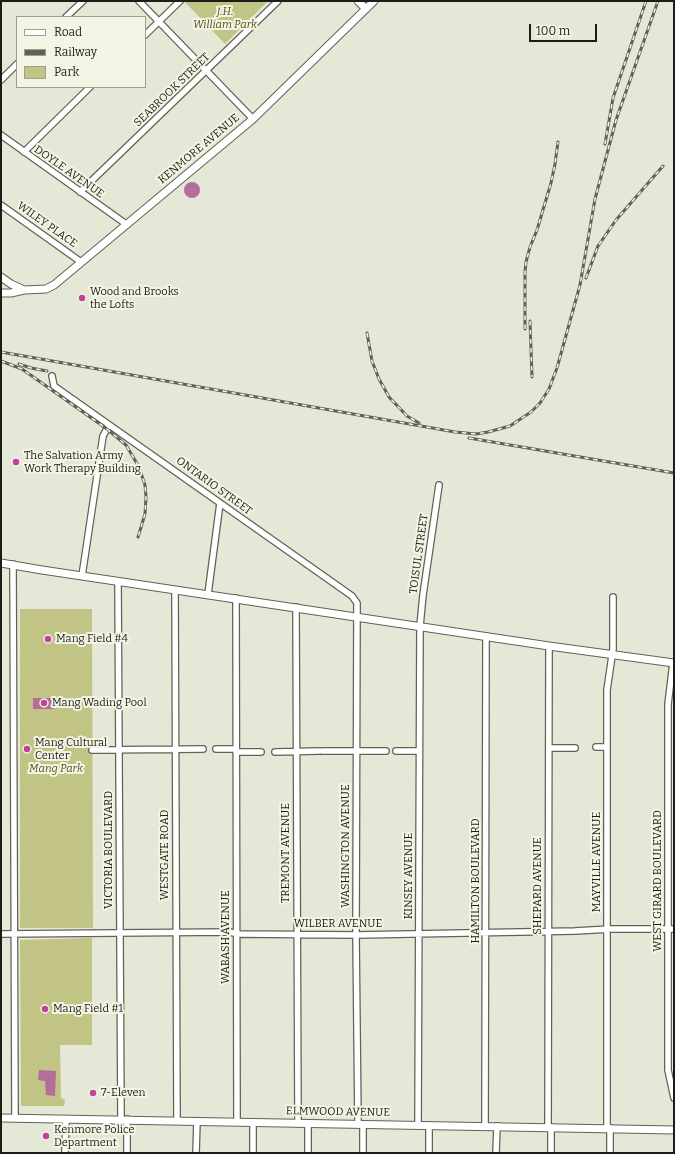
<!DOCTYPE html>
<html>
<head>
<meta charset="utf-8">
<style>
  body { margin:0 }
  #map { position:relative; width:675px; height:1154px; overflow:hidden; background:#e6e8d7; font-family:Bitter,serif }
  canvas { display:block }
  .frame { position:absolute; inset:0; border:2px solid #1c1d17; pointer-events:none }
  .legend { position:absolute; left:16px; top:16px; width:130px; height:72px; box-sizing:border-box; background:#f4f5e4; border:1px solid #9e9f92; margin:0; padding:5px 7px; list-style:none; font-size:12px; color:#1c1d17 }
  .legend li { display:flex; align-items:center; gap:8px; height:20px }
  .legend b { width:20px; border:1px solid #9e9f92 }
  .scale { position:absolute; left:529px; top:24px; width:68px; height:18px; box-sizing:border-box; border:2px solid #1c1d17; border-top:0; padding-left:5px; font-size:12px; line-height:14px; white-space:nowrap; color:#1c1d17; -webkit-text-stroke:3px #f4f5e4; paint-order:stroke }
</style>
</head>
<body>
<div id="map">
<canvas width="675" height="1154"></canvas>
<div class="frame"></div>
<ul class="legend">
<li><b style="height:5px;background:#fff"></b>Road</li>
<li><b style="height:5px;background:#606157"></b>Railway</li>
<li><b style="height:11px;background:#c1c484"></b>Park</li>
</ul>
<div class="scale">100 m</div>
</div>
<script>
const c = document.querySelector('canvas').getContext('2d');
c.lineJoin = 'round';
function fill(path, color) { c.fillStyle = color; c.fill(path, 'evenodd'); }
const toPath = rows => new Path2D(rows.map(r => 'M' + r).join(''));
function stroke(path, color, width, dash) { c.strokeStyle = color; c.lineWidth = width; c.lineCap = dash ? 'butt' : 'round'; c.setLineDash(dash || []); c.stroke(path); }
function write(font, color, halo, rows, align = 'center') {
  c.font = font + ' Bitter,serif'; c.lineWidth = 4; c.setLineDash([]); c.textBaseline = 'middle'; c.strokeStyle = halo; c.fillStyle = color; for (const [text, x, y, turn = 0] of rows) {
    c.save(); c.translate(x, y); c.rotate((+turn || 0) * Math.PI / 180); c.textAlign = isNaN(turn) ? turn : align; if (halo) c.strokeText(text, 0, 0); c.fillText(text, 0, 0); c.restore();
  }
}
const green = toPath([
  [184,1,268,1,225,44],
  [20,609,92,609,93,928,20,928],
  [92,938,92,1045,60,1045,61,1098,65,1100,64,1106,21,1106,20,940]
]);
const water = toPath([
  '184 190a8 8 0 1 1 16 0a8 8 0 1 1-16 0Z',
  [33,698,54,698,54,709,33,709],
  [39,1070,56,1071,55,1096,46,1095,45,1081,38,1080]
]);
const street = toPath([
  [139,1,253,119],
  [66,17,83,1],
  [145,35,180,1],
  [1,80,17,64],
  [1,135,126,224],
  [24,152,90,87],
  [80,192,278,1],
  [1,205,81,262],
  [52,376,54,386,352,596,357,603,356,935,358,1124],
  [13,564,15,1118],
  [82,576,103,436,109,425],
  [118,581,121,1119],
  [175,590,177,1120],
  [208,594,220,503],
  [236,598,237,1121],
  [296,607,298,1123],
  [673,663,668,704,668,1070,674,1098],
  [596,747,607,747],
  [549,748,575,748],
  [216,749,236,749],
  [92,750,203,749],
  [322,751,386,751],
  [396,751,419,751],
  [236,752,261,752],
  [275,752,319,751],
  [1,934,229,932,240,934,356,935,575,931,610,929,674,929],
  [418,1125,420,626,423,595,439,485],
  [485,1126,486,636],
  [548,1127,549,646],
  [607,1128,607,690,613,649,613,597],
  [65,1153,66,1119],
  [127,1153,127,1119],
  [196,1153,197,1121],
  [253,1153,253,1122],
  [308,1153,308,1123],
  [363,1153,363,1124],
  [429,1153,429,1125],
  [496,1153,497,1126],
  [551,1153,551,1127],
  [610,1153,610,1128]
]);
const secondary = toPath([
  [358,1,366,9],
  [1,277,11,284,24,290],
  [1,293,11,293,24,290,46,289,54,285,253,119,374,1],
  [1,563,42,570,549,646,674,663],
  [1,1118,674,1130]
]);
const rail = toPath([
  [605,144,613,98,646,1],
  [586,278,598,246,616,220,663,166],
  [530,321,532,377],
  [525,329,525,272,526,262,530,247,537,230,551,183,555,164,558,142],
  [367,333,372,361,379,379,389,397,407,416,419,423],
  [1,352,455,432,476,434,488,432,510,426,531,412,540,403,549,389,557,368,580,285,595,199,616,120,658,1],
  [1,361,22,369,107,429,126,445,139,467,145,485,146,497,145,514,138,537],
  [19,364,31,368,47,371],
  [469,438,674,473]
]);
const markers = [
  [82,298,4,"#bd4498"],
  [16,462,4,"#bd4498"],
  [48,639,4,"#bd4498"],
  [44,703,4,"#bd4498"],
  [27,749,4,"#bd4498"],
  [45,1009,4,"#bd4498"],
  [93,1093,4,"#bd4498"],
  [46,1136,4,"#bd4498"]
];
const parkNames = [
  ["J.H.",225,12],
  ["William Park",225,25],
  ["Mang Park",56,769]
];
const streetNames = [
  ["SEABROOK STREET",172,90,-44],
  ["KENMORE AVENUE",199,149,-40],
  ["DOYLE AVENUE",69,172,35],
  ["WILEY PLACE",47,225,35],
  ["ONTARIO STREET",214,486,36],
  ["TOISUL STREET",419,554,-82],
  ["WASHINGTON AVENUE",346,846,-90],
  ["VICTORIA BOULEVARD",109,850,-90],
  ["TREMONT AVENUE",286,853,-90],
  ["WESTGATE ROAD",165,855,-90],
  ["MAYVILLE AVENUE",597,862,-90],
  ["KINSEY AVENUE",409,876,-90],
  ["HAMILTON BOULEVARD",476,881,-90],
  ["WEST GIRARD BOULEVARD",658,881,-90],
  ["SHEPARD AVENUE",538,886,-90],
  ["WILBER AVENUE",338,924],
  ["WABASH AVENUE",226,937,-90],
  ["ELMWOOD AVENUE",338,1112,1]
];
const poiNames = [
  ["Wood and Brooks",90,292],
  ["the Lofts",90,305],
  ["The Salvation Army",24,456],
  ["Work Therapy Building",24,469],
  ["Mang Field #4",56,639],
  ["Mang Wading Pool",52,703],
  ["Mang Cultural",35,743],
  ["Center",35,756],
  ["Mang Field #1",53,1009],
  ["7-Eleven",101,1093],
  ["Kenmore Police",54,1130],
  ["Department",54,1143]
];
fill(green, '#c1c484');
fill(water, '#b36e9a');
stroke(street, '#616254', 8);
stroke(secondary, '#616254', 9);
stroke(street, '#fff', 5.5);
stroke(secondary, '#fff', 7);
stroke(rail, '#606157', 3);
stroke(rail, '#f4f5e4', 1.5, [4.5]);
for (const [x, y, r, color] of markers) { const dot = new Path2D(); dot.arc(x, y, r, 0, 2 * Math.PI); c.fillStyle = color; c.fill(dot); stroke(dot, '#f4f5e4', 1.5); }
write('italic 11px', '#525317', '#f4f5e4', parkNames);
write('11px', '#1c1d17', '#f4f5e4', streetNames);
write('11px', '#1c1d17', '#f4f5e4', poiNames, 'left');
</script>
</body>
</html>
